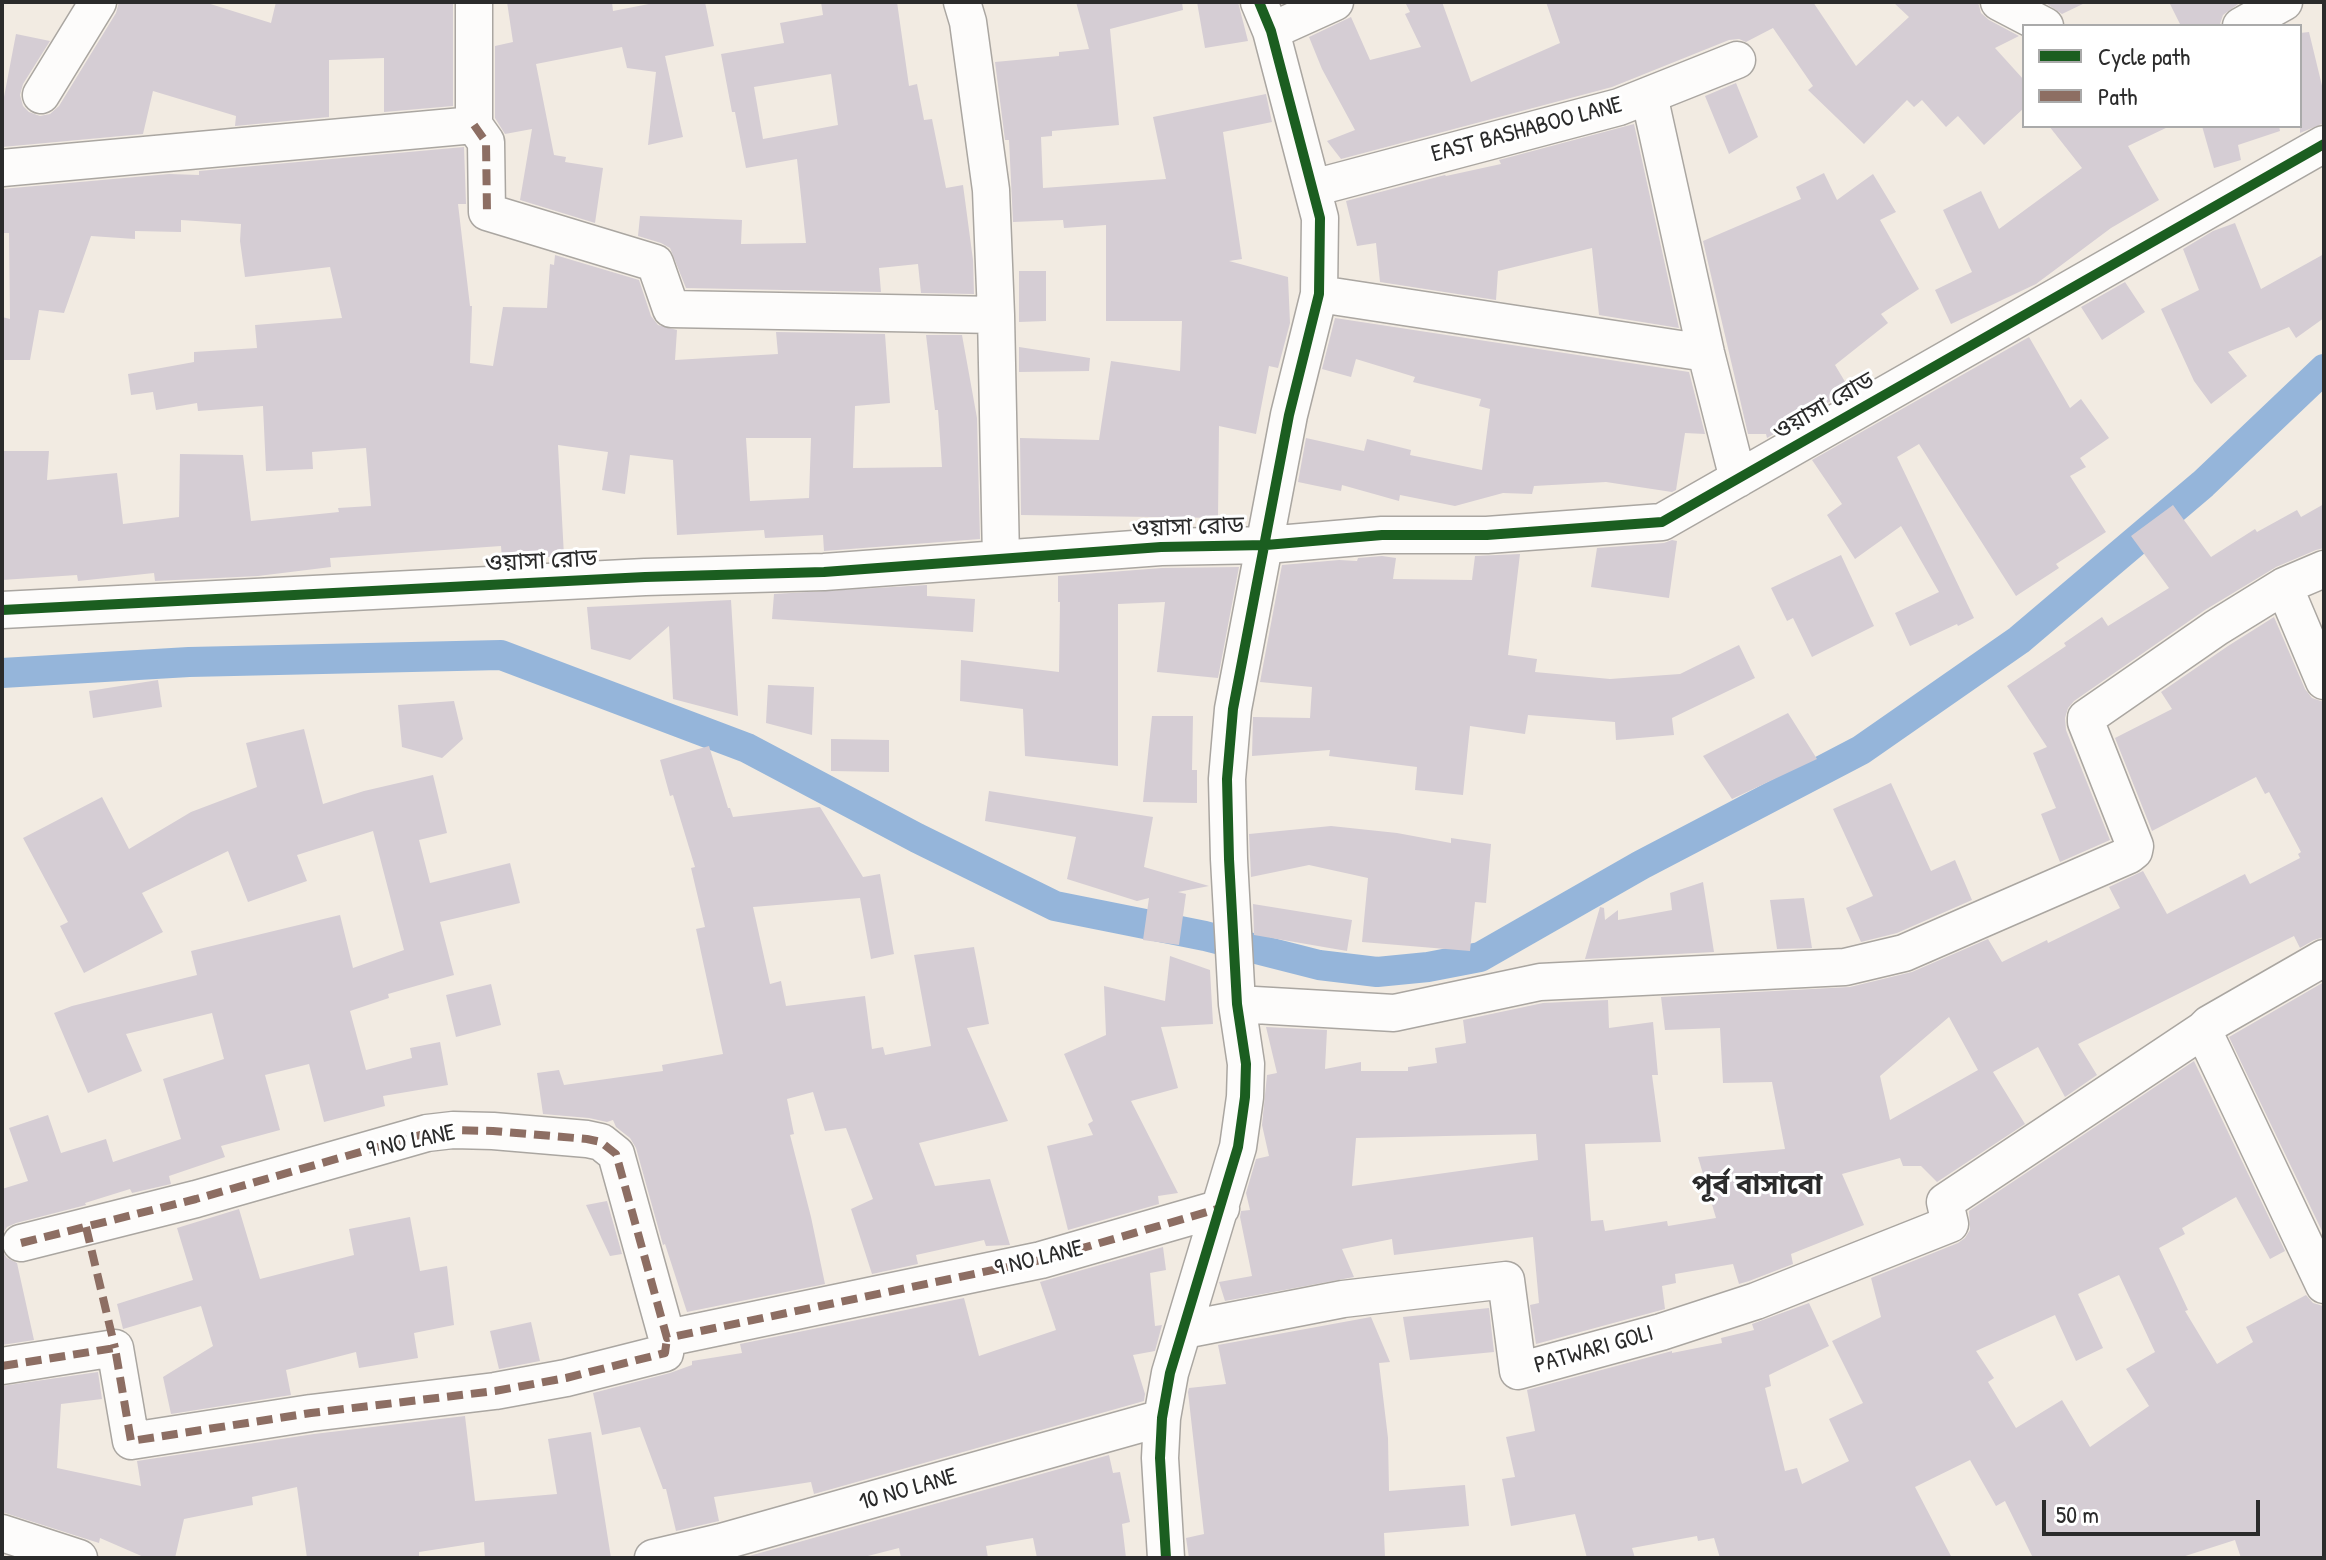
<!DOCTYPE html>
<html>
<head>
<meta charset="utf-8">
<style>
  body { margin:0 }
  #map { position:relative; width:2326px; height:1560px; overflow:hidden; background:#f2ebe2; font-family:"Patrick Hand",sans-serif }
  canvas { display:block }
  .frame { position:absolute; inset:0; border:4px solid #2b2b2b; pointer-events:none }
  .legend { position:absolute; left:2022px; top:24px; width:280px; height:104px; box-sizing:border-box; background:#fff; border:2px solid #aaa; margin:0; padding:10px 14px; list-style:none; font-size:24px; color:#2b2b2b }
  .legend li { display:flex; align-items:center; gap:16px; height:40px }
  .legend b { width:40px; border:2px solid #aaa }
  .scale { position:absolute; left:2042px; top:1500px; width:218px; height:36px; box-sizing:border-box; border:4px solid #2b2b2b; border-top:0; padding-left:10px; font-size:24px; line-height:28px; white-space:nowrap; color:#2b2b2b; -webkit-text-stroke:6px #fff; paint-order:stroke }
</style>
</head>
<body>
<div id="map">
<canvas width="2326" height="1560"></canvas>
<div class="frame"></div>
<ul class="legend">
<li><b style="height:10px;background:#1b5e20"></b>Cycle path</li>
<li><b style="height:10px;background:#8d6e63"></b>Path</li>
</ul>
<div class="scale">50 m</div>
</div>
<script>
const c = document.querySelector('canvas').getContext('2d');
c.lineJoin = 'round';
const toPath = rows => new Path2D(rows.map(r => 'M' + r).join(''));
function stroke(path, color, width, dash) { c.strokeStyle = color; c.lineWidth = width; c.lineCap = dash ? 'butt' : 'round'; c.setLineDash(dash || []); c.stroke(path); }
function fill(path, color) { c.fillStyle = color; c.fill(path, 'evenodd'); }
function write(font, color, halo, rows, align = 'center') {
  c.font = font + ' "Patrick Hand","Noto Sans Bengali",sans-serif'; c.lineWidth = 6; c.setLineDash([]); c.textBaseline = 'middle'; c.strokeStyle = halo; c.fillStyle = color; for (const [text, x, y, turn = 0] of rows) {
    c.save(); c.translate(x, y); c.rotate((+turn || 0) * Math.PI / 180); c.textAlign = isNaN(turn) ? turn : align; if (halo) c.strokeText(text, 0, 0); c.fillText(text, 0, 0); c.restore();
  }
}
const canal = toPath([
  [2,673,189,662,501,655,747,748,917,838,1055,906,1205,936,1319,965,1377,972,1428,967,1480,957,1641,865,1861,750,2019,640,2203,484,2324,369]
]);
const building = toPath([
  [119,2,204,2,271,23,276,2,453,2,453,106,384,112,384,58,329,60,329,117,235,126,236,116,153,91,143,134,2,147,2,97,4,97,16,34,50,41,23,84,20,95,23,106,29,112,40,116,50,114,59,106,116,13],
  [507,2,612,2,613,11,659,2,705,2,714,46,665,56,683,137,648,145,656,72,627,68,622,47,536,64,554,155,566,157,565,162,603,168,595,223,520,200,532,129,505,134,495,118,495,46,513,42],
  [821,2,897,2,909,86,917,84,924,120,932,119,946,188,963,185,973,260,974,294,921,293,918,264,879,268,881,292,686,288,670,248,661,243,638,236,640,216,742,220,741,244,806,243,797,159,746,168,735,112,732,112,721,54,784,43,780,23,823,15],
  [831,74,838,125,763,139,754,87],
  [1076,2,1182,2,1183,10,1110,29,1119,125,1052,131,1052,136,1041,137,1043,188,1166,179,1153,117,1266,94,1272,122,1223,132,1242,259,1229,261,1288,277,1290,323,1278,368,1269,366,1256,434,1219,426,1218,518,1021,515,1020,438,1099,440,1111,361,1180,371,1182,321,1106,321,1106,225,1064,228,1063,220,1013,222,1009,140,1005,140,995,62,1059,56,1059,52,1089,49],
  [1197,2,1238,2,1248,41,1205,48],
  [1405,2,1442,2,1471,82,1560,43,1546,2,1813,2,1856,66,1909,17,1893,2,1978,2,1981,13,1989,20,2019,36,1995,48,2024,80,2024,108,1984,145,1958,116,1946,127,1922,100,1914,107,1907,100,1864,144,1808,90,1813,86,1773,28,1746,42,1739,39,1729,40,1612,87,1341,159,1327,141,1355,130,1322,69,1309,37,1351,17,1370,60,1421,47,1405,14,1410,12],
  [2044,2,2087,2,2062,14],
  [2169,2,2241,2,2223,15,2220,24,2217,26,2181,26],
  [2309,32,2324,94,2324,123,2300,133,2300,33],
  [1736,83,1758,137,1729,154,1705,96],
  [1634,124,1679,328,1599,315,1592,248,1498,271,1496,300,1380,282,1376,243,1357,246,1346,201,1445,175,1446,176,1501,164,1499,160],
  [2049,126,2170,126,2128,146,2159,200,2111,228,2036,284,1951,324,1935,290,1972,272,1943,210,1981,191,1999,229,2082,168],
  [2202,126,2279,126,2280,131,2238,145,2241,160,2214,168],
  [464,147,466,204,458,204,470,306,472,306,470,363,493,366,503,307,547,308,550,264,554,265,555,255,639,280,651,316,658,325,677,330,675,360,778,354,776,332,885,334,890,403,855,406,853,468,942,467,938,410,935,410,926,335,962,335,977,418,980,539,824,551,823,535,765,538,764,530,677,535,673,460,630,455,625,494,602,490,608,452,558,445,564,556,502,560,501,546,330,558,331,567,258,576,155,581,154,573,78,581,77,575,2,580,2,451,49,451,47,480,117,473,123,524,179,517,180,454,243,455,251,521,339,512,338,508,371,506,366,448,312,452,313,469,266,471,263,406,198,411,197,403,156,410,153,392,131,395,128,374,194,362,194,352,257,348,255,325,342,318,330,267,245,277,240,241,241,224,181,220,181,232,135,231,135,239,91,236,64,313,39,310,30,360,2,360,2,317,10,319,9,233,2,233,2,189,169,174,199,175,199,171],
  [746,438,811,438,809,498,750,501],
  [1824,173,1837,200,1873,174,1896,212,1880,220,1919,289,1881,314,1888,323,1835,365,1850,390,1767,438,1766,434,1748,434,1703,241,1801,199,1796,187],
  [2235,223,2261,289,2324,254,2324,318,2296,338,2289,327,2228,352,2247,376,2211,404,2194,381,2161,309,2199,290,2183,249,2213,231],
  [1019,271,1046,271,1046,321,1019,322],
  [2125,282,2145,312,2102,340,2081,307],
  [1335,318,1689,372,1705,434,1685,433,1676,490,1672,492,1606,482,1534,486,1532,494,1503,493,1455,506,1400,495,1399,501,1342,485,1341,491,1298,482,1306,438,1364,451,1367,439,1411,450,1410,455,1482,470,1490,409,1479,406,1481,399,1413,382,1415,377,1356,359,1351,377,1322,369],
  [2029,337,2070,408,2081,399,2109,438,2080,458,2086,467,2070,476,2106,532,2056,564,2059,568,2016,596,1919,444,1897,457,1974,618,1958,626,1957,624,1910,646,1895,613,1939,592,1901,526,1855,559,1827,515,1842,504,1812,460],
  [1019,347,1090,358,1089,371,1019,372],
  [2324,504,2324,548,2316,550,2276,567,2205,610,2074,701,2068,708,2065,718,2066,730,2110,840,2060,862,2041,814,2056,808,2033,753,2047,747,2007,686,2066,646,2064,643,2102,617,2108,626,2169,588,2131,536,2173,505,2211,557,2255,529,2257,532,2297,510,2301,517],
  [1672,540,1677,541,1669,598,1591,587,1597,548,1664,543],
  [1520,554,1508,655,1537,659,1535,672,1610,679,1680,674,1739,645,1755,678,1672,718,1674,735,1616,740,1615,722,1528,715,1525,734,1470,726,1463,795,1415,790,1417,767,1329,756,1330,750,1252,756,1253,717,1310,718,1312,687,1260,682,1282,565,1339,560,1357,561,1358,558,1382,556,1396,558,1393,579,1472,580,1475,556],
  [1841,555,1874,626,1812,657,1793,618,1787,621,1771,588],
  [1239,567,1218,678,1157,672,1165,602,1118,604,1118,766,1025,756,1023,709,960,701,961,660,1059,672,1060,602,1058,602,1058,576,1162,568],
  [927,585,927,596,975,599,973,632,772,619,774,594],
  [731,600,738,716,673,699,669,626,630,660,591,649,587,607],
  [2274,617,2305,689,2312,698,2324,702,2324,937,2314,940,2300,948,2294,936,2078,1044,2097,1075,2065,1097,2038,1047,1993,1072,2025,1124,1937,1182,1921,1166,1903,1166,1900,1158,1842,1174,1864,1225,1791,1254,1793,1264,1749,1281,1739,1284,1733,1264,1675,1274,1676,1283,1662,1286,1665,1309,1536,1344,1530,1305,1539,1303,1533,1237,1394,1255,1392,1239,1342,1249,1354,1277,1225,1301,1219,1282,1252,1276,1240,1217,1241,1211,1250,1210,1246,1193,1256,1159,1269,1156,1262,1125,1267,1075,1277,1073,1266,1027,1327,1030,1325,1069,1361,1062,1361,1071,1408,1071,1408,1067,1437,1063,1435,1048,1466,1043,1463,1020,1543,1003,1608,1000,1609,1028,1653,1022,1658,1075,1652,1075,1661,1142,1585,1144,1591,1221,1603,1220,1605,1231,1667,1221,1668,1226,1716,1218,1698,1157,1785,1149,1772,1082,1723,1083,1720,1028,1665,1030,1661,997,1850,987,1912,972,1988,939,2002,962,2047,940,2048,943,2120,908,2109,887,2143,871,2167,914,2245,874,2250,884,2300,858,2298,854,2301,852,2269,792,2265,794,2256,777,2152,831,2115,738,2172,709,2161,692,2228,646],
  [1949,1017,1978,1070,1890,1120,1880,1076],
  [1536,1134,1538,1160,1352,1186,1356,1138],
  [158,680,162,707,93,718,89,691],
  [768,685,814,687,812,735,766,723],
  [454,701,463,739,442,758,402,747,398,705],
  [1788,713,1817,759,1732,799,1703,756],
  [1152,716,1193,716,1192,770,1197,770,1197,803,1143,802],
  [304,729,323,804,364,791,433,775,447,833,419,840,430,883,510,863,520,903,440,922,454,975,388,994,389,998,350,1011,366,1070,412,1058,410,1048,440,1042,448,1085,383,1096,385,1106,324,1122,309,1064,265,1075,280,1130,221,1146,225,1157,169,1176,171,1184,132,1193,130,1189,85,1203,86,1205,16,1223,7,1227,2,1235,2,1189,28,1181,9,1128,48,1115,61,1153,106,1139,113,1162,181,1139,163,1079,224,1059,212,1013,126,1034,142,1071,88,1093,54,1013,72,1006,197,975,191,951,340,915,353,968,404,950,373,831,297,855,307,881,248,902,228,851,142,893,163,932,84,973,60,926,68,922,23,838,102,797,129,849,191,812,257,787,246,743],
  [831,739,889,740,889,772,831,771],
  [709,746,728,808,730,808,733,817,820,807,863,877,880,874,894,954,871,959,860,898,753,907,770,984,781,981,786,1006,865,996,872,1049,883,1047,885,1055,931,1046,914,955,974,947,989,1024,967,1028,1008,1121,919,1143,935,1186,990,1179,1010,1245,986,1246,984,1240,916,1255,918,1264,872,1274,851,1209,873,1199,846,1128,825,1131,813,1092,787,1099,794,1134,790,1135,811,1217,825,1284,687,1312,665,1244,663,1245,636,1148,630,1138,616,1127,613,1120,607,1122,589,1118,543,1114,537,1073,559,1070,564,1085,663,1071,662,1065,723,1054,696,929,705,927,691,868,695,867,673,795,670,796,660,760],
  [1891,783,1931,871,1955,860,1972,900,1897,933,1861,942,1846,908,1873,896,1833,809],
  [989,791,1153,817,1144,867,1209,886,1178,892,1186,894,1179,945,1143,940,1149,898,1137,901,1067,879,1076,837,985,821],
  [1331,826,1397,833,1451,843,1451,838,1491,844,1486,903,1475,902,1470,951,1362,942,1368,878,1309,865,1251,877,1249,834],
  [1703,882,1714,952,1585,959,1600,907,1604,908,1605,920,1618,910,1618,920,1672,910,1670,893],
  [1804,898,1812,948,1777,949,1770,900],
  [1253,904,1352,920,1347,951,1254,935],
  [1170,956,1210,970,1213,1024,1161,1027,1178,1088,1131,1101,1178,1193,1158,1196,1159,1204,1068,1230,1047,1146,1093,1135,1088,1124,1093,1121,1064,1054,1106,1035,1104,986,1165,1001],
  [2324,982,2324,1230,2322,1231,2229,1037],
  [491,984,501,1025,456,1037,446,995],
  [2194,1061,2285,1251,2270,1259,2236,1197,2182,1228,2185,1234,2159,1248,2188,1310,2185,1311,2217,1364,2253,1342,2246,1327,2306,1295,2313,1303,2323,1306,2324,1558,2241,1558,2235,1540,2179,1558,2033,1558,2005,1501,1996,1506,1970,1460,1915,1487,1952,1558,1720,1558,1714,1538,1698,1541,1697,1536,1632,1548,1635,1558,1587,1558,1575,1514,1511,1526,1502,1479,1515,1477,1506,1437,1535,1431,1527,1390,1672,1351,1672,1353,1722,1343,1721,1338,1754,1330,1752,1324,1809,1303,1829,1346,1769,1375,1771,1386,1765,1388,1785,1471,1797,1468,1802,1484,1849,1461,1829,1419,1863,1403,1832,1341,1881,1317,1871,1278,1958,1243,1965,1238,1970,1230,1969,1211],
  [2119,1275,2155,1352,2126,1369,2149,1406,2090,1447,2062,1400,2016,1428,1988,1382,1994,1378,1976,1351,2055,1315,2076,1361,2103,1348,2078,1294],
  [607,1201,622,1254,610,1256,586,1205],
  [239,1209,260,1279,354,1255,349,1229,410,1217,420,1271,447,1266,454,1325,414,1333,418,1358,359,1368,356,1352,286,1370,291,1395,171,1414,163,1377,213,1346,201,1306,123,1329,117,1304,193,1280,177,1228],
  [1163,1247,1166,1270,1150,1273,1155,1326,1162,1325,1155,1351,1133,1355,1145,1394,1144,1401,814,1494,811,1482,714,1497,719,1521,676,1531,666,1489,663,1489,640,1427,602,1435,593,1393,670,1373,692,1365,692,1361,742,1353,740,1344,964,1298,979,1356,1056,1330,1040,1282],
  [2,1251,7,1258,17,1263,34,1340,2,1345],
  [1489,1308,1494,1352,1410,1360,1403,1317],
  [1371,1317,1390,1362,1379,1363,1388,1438,1389,1491,1465,1485,1469,1526,1384,1533,1385,1557,1189,1558,1186,1538,1204,1534,1188,1392,1189,1388,1226,1384,1218,1345],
  [531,1322,540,1361,499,1369,490,1331],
  [98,1372,102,1399,61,1404,57,1468,141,1486,137,1461,314,1434,465,1416,475,1501,557,1494,548,1439,591,1432,611,1558,485,1558,484,1542,419,1552,419,1558,337,1558,337,1556,307,1558,297,1487,252,1497,253,1505,184,1519,175,1558,146,1558,100,1538,99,1543,2,1512,2,1386],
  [1109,1455,1113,1473,1120,1472,1130,1522,1122,1524,1126,1558,1037,1558,1033,1538,986,1546,988,1558,901,1558,899,1548,860,1558,742,1558]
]);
const minor = toPath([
  [474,2,474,125,486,142,487,212,655,263,671,309,996,315,991,190,968,22,962,2],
  [1999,2,2045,26],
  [2241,26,2284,2],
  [1271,31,1335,2],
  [41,95,98,2],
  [1649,95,1706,353,1738,479],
  [2,168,474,125],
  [1313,188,1619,107,1737,60],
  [1319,294,1706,353],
  [996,315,1001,559],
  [2284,586,2324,681],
  [2,610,645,577,824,572,1161,547,1266,545,1382,535,1487,535,1662,522,2324,144],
  [1237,1004,1394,1013,1540,982,1845,967,1904,953,2129,855,2134,851,2135,846,2086,722,2086,718,2216,628,2284,586,2324,569],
  [2203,1030,2324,1285],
  [21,1243,196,1199,427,1133,453,1130,493,1131,587,1139,601,1142,616,1154,667,1338,1041,1260,1221,1208],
  [1184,1330,1343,1299,1506,1280,1518,1371,1661,1332,1756,1301,1950,1224,1945,1202,2203,1030,2209,1024,2324,958],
  [2,1366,115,1348,131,1441,311,1413,495,1391,566,1378,665,1353,667,1338],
  [2,1533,79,1558],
  [653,1558,721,1542,1162,1418],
  [1166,1558,1160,1458,1162,1418,1170,1373,1238,1147,1245,1097,1246,1064,1237,1004,1229,859,1227,779,1233,709,1289,415,1319,294,1320,218,1271,31,1259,2]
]);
const quiet = toPath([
  [474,125,486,142,487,212],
  [86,1227,115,1348],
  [21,1243,196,1199,427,1133,453,1130,493,1131,587,1139,601,1142,616,1154,667,1338,1041,1260,1221,1208],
  [2,1366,115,1348,131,1441,311,1413,495,1391,566,1378,665,1353,667,1338]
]);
const cycleway = toPath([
  [2,610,645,577,824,572,1161,547,1266,545,1382,535,1487,535,1662,522,2324,144],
  [1166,1558,1160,1458,1162,1418,1170,1373,1238,1147,1245,1097,1246,1064,1237,1004,1229,859,1227,779,1233,709,1289,415,1319,294,1320,218,1271,31,1259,2]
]);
const streetNames = [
  ["EAST BASHABOO LANE",1527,130,-15],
  ["ওয়াসা রোড",1824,407,-30],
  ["ওয়াসা রোড",1188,528,-2],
  ["ওয়াসা রোড",541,562,-3],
  ["9 NO LANE",411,1142,-12],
  ["9 NO LANE",1039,1259,-14],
  ["PATWARI GOLI",1594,1350,-16],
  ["10 NO LANE",908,1490,-16]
];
const quarterNames = [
  ["পূর্ব বাসাবো",1757,1187]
];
stroke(canal, '#95b5da', 30);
fill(building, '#d5cdd4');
stroke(minor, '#aaa6a1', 39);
stroke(minor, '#fdfcfb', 36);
stroke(quiet, '#8d6e63', 8, [16, 8]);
stroke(cycleway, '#1b5e20', 10);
write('24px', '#2b2b2b', '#fff', streetNames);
write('bold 28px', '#2b2b2b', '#fff', quarterNames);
</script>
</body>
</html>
